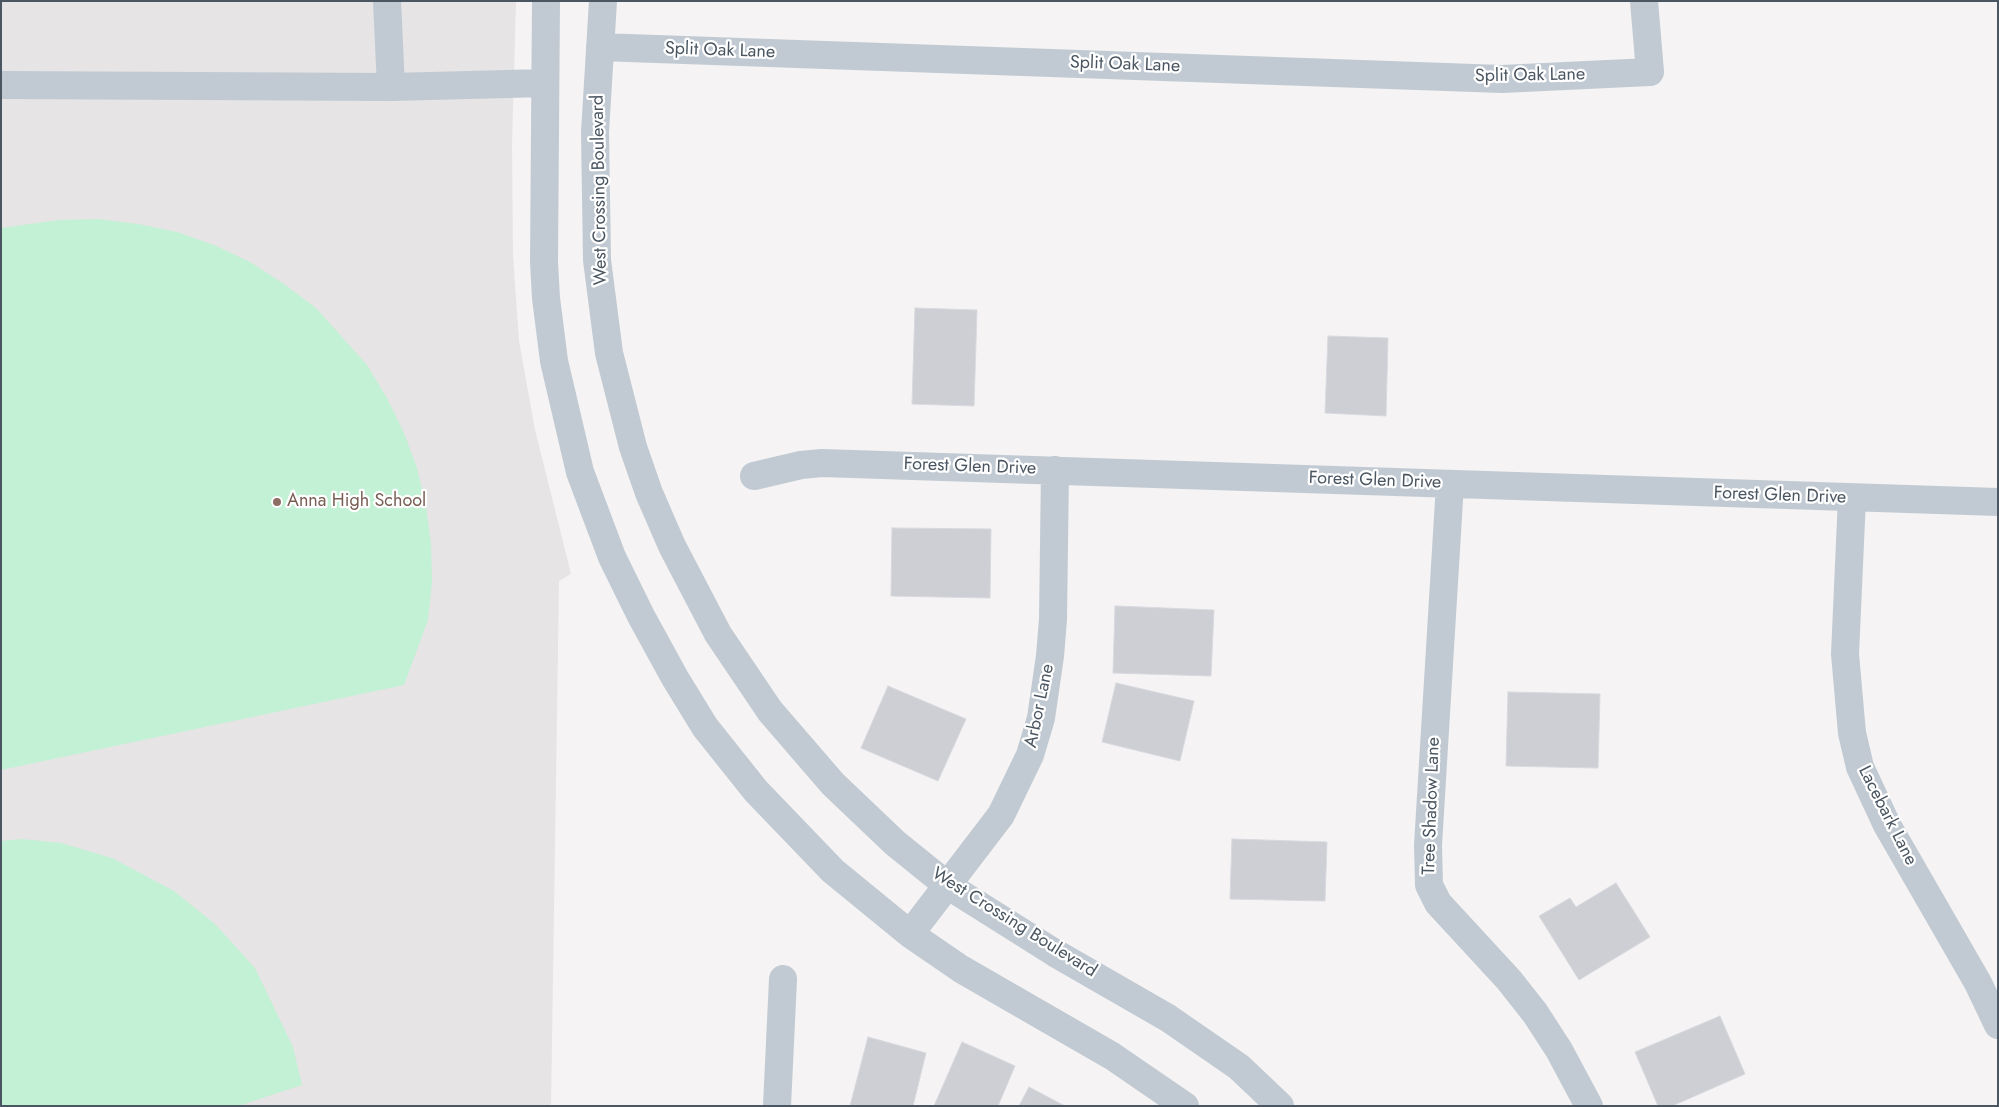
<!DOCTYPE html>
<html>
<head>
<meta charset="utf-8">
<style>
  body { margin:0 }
  #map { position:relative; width:1999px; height:1107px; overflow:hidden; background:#f5f3f3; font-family:Jost,sans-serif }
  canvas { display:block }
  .frame { position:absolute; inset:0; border:2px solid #4a5661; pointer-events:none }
</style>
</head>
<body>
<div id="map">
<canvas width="1999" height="1107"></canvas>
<div class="frame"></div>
</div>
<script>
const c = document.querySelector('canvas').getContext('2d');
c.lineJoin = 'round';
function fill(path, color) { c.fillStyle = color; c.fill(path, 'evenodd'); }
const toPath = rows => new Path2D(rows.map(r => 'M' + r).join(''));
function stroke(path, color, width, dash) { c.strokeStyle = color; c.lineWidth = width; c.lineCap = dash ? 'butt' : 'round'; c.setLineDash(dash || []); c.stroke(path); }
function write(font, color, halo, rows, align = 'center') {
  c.font = font + ' Jost,sans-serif'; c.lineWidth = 4.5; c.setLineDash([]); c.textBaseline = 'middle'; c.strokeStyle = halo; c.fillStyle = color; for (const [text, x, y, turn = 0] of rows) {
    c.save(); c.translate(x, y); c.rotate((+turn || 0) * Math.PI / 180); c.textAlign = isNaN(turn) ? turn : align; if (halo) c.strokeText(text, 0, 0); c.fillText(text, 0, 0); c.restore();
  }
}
const education = toPath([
  [1,1,516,1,512,145,513,255,519,341,535,430,571,574,559,581,551,1106,1,1106]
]);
const green = toPath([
  [98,219,138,224,177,232,214,245,250,262,284,284,316,308,367,365,387,398,404,433,417,468,426,506,431,544,432,582,428,620,404,685,1,770,1,228,59,220],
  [22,839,61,843,112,858,174,891,215,924,255,968,293,1047,302,1085,238,1106,1,1106,1,841]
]);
const building = toPath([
  [915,308,977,310,974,406,912,404,915,308],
  [1328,336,1388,338,1386,416,1325,413,1328,336],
  [892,528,991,529,990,598,891,596,892,528],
  [1115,606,1214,610,1211,676,1113,673,1115,606],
  [1116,683,1194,701,1180,761,1102,742,1116,683],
  [888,686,966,719,938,781,861,748,888,686],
  [1508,692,1600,694,1598,768,1506,766,1508,692],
  [1232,839,1327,842,1325,901,1230,899,1232,839],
  [1616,883,1650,937,1579,980,1539,916,1570,898,1576,907,1616,883],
  [1720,1016,1745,1074,1672,1106,1658,1106,1635,1052,1720,1016],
  [868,1037,926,1053,913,1106,850,1106,868,1037],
  [962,1042,1015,1066,998,1106,934,1106,962,1042],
  [1029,1087,1065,1106,1019,1106,1029,1087]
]);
const minor = toPath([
  [387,1,391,87],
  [546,1,544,262,546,298,554,361,580,472,612,557,641,616,675,678,705,727,756,791,833,871,910,934,961,969,1112,1056,1185,1106],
  [603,1,595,132,597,260,609,353,633,447,649,493,672,546,718,634,770,711,833,784,895,843,947,885,1055,953,1168,1018,1239,1067,1280,1106],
  [600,47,1502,79,1650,72,1644,1],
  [1,85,391,87,545,83],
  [754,476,801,465,822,463,1998,502],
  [1450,484,1428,845,1429,885,1438,903,1509,980,1535,1013,1559,1050,1589,1106],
  [1852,498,1845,654,1852,733,1860,767,1887,825,1978,983,1998,1025],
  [910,934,1001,815,1030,755,1041,718,1050,656,1053,619,1055,470],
  [777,1106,783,979]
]);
const markers = [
  [277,502,5,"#8d6e63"]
];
const streetNames = [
  ["Split Oak Lane",720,51,2],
  ["Split Oak Lane",1125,65,2],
  ["Split Oak Lane",1530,76,-1],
  ["West Crossing Boulevard",600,190,-91],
  ["Forest Glen Drive",970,467,2],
  ["Forest Glen Drive",1375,481,2],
  ["Forest Glen Drive",1780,496,2],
  ["Arbor Lane",1040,706,-78],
  ["Tree Shadow Lane",1432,806,-88],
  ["Lacebark Lane",1887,816,63],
  ["West Crossing Boulevard",1014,923,32]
];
const educationNames = [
  ["Anna High School",287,502]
];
fill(education, '#e6e4e5');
fill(green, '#c3f1d5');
fill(building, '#cdcfd5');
stroke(building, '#d7d9de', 1);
stroke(minor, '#c1cad2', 28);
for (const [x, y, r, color] of markers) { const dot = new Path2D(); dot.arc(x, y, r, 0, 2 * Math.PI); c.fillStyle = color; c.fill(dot); stroke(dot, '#fff', 2); }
write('18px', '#4a5661', '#fff', streetNames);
write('18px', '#785e54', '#fff', educationNames, 'left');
</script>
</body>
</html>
